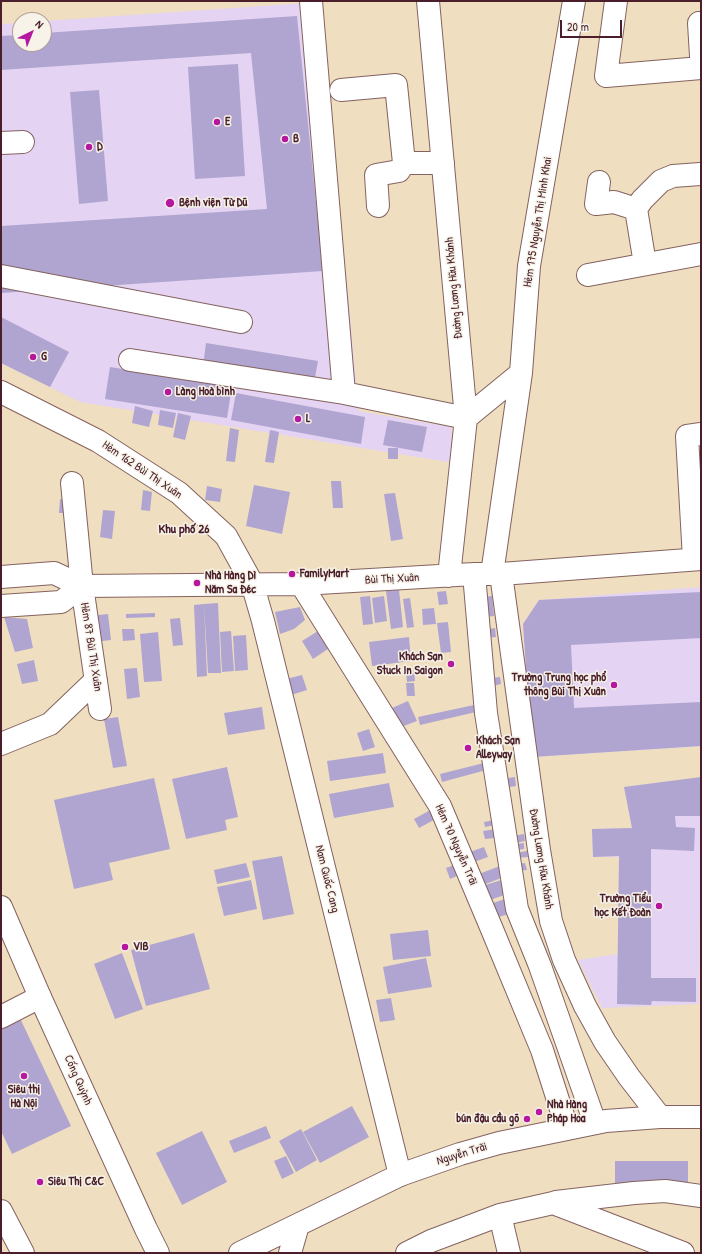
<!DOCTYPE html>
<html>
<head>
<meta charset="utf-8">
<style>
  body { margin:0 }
  #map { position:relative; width:702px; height:1254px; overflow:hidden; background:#efdfc0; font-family:"Patrick Hand",sans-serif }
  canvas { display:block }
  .frame { position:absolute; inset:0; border:2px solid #4a1f2b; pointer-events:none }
  .north { position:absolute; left:12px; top:12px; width:40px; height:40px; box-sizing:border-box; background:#f7f3e8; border:1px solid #b29e9c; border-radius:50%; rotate:43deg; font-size:11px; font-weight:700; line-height:16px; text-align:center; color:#4a1f2b }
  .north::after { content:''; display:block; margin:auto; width:14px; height:18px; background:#b5179e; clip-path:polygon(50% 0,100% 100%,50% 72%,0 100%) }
  .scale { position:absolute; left:560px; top:20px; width:62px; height:18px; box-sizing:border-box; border:2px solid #4a1f2b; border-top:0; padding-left:5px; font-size:12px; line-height:14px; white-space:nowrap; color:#4a1f2b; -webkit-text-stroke:3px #f7f3e8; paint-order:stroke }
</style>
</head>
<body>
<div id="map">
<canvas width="702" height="1254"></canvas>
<div class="frame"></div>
<div class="north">N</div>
<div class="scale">20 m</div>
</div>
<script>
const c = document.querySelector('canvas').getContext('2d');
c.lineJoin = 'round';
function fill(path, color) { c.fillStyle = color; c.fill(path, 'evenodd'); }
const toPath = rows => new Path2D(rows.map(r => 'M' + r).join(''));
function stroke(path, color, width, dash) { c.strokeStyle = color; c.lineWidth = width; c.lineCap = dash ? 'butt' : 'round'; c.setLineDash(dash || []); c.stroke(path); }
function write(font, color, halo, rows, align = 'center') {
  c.font = font + ' "Patrick Hand",sans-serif'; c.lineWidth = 3; c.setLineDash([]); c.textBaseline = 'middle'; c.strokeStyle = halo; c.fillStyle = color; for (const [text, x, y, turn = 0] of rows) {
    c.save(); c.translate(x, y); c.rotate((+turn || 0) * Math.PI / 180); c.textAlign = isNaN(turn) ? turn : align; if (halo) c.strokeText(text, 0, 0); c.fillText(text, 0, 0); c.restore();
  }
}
const built = toPath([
  [320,2,359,411,451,427,454,463,80,402,1,363,1,24,20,23,20,44,44,44,44,21],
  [701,587,701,746,532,757,523,624,539,600],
  [680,780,682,816,701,816,699,1004,602,1008,578,960,618,954,619,857,593,857,592,829,632,828,624,787]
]);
const building = toPath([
  [297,16,323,271,1,293,1,226,267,209,251,53,1,70,1,36,20,35,20,44,44,44,44,33],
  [238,64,245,176,195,179,188,67],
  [99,90,108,201,79,204,70,92],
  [1,317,69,352,50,387,1,363],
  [206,343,318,361,314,383,203,366],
  [110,367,232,386,227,418,105,399],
  [236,393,365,417,361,444,231,420],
  [135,406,153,411,149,427,132,423],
  [160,410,176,413,173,428,158,425],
  [178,413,191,416,185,440,173,437],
  [388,420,427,427,422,452,383,445],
  [230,428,239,430,235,462,226,461],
  [270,430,279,432,274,463,265,462],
  [388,448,398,448,398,459,388,459],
  [331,481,341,481,343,508,333,508],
  [254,485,290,492,282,534,246,526],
  [207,486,222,489,220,502,205,500],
  [143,490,152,492,150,511,141,510],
  [395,493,403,539,391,541,384,494],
  [60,499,73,499,73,513,59,513],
  [103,510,115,511,112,539,100,537],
  [399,590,403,627,391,629,386,591],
  [446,591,448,604,439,605,437,592],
  [701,592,701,638,571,645,574,708,701,702,701,746,532,757,523,624,539,600],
  [370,596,373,624,363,625,360,597],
  [384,596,387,621,375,623,372,598],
  [492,596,494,616,484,617,481,597],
  [410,598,414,627,407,628,403,599],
  [218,603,221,673,208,673,204,604],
  [204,604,207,676,197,677,194,605],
  [300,607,305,620,294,629,280,634,275,612],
  [434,608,436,624,423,625,422,609],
  [155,613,155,617,126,618,126,614],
  [108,614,111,640,94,642,90,616],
  [4,617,27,619,33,648,15,652],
  [180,618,183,645,173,646,170,619],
  [448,622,451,652,441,653,437,623],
  [495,628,496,637,485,638,483,630],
  [122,629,134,629,135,640,123,641],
  [231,631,234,671,222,672,220,632],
  [318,631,328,649,313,659,302,641],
  [158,632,162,681,144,682,140,634],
  [246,635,248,670,235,671,233,636],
  [409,637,411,661,372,666,369,642],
  [34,660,38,681,22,684,17,664],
  [137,668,140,697,127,699,124,669],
  [414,671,415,681,407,682,406,672],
  [302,675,307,690,291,695,286,679],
  [500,677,501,684,493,686,492,678],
  [406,683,414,683,415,696,407,696],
  [408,701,417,721,401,727,392,708],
  [474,705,476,712,420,725,418,717],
  [262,707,265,729,228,735,224,713],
  [118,717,127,766,113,768,104,719],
  [369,729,375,747,363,751,357,733],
  [383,753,386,773,330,781,327,761],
  [488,762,490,769,442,782,440,774],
  [227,767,238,817,225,820,227,830,186,839,172,779],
  [515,777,516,786,503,788,502,779],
  [701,777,701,816,675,816,676,827,695,828,694,851,651,849,651,978,696,978,696,1002,652,1001,651,1005,617,1004,619,856,593,857,592,829,632,828,624,787],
  [154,778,170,849,109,863,113,880,74,889,54,800],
  [389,783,394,807,334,818,329,794],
  [436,807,441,816,419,828,414,819],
  [500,819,501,824,485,827,484,822],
  [503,828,504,837,485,839,483,831],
  [524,834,525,841,515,843,513,836],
  [524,843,524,849,516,850,515,844],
  [484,847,488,857,471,863,467,853],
  [527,851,528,857,516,858,515,853],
  [282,856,294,914,263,920,252,861],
  [246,863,250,877,217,884,214,870],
  [460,863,464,873,450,879,446,868],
  [525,863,527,870,518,871,517,864],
  [505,864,509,875,483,885,479,874],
  [508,878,513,892,487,901,482,886],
  [251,880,257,909,224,916,217,887],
  [511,897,516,912,495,918,490,904],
  [428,930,431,956,393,960,390,934],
  [194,933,210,989,146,1006,131,950],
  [122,953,143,1009,115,1019,94,964],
  [426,958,432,987,388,994,383,967],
  [391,998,395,1020,380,1022,376,1000],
  [19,1016,71,1126,12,1154,1,1131,1,1025],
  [352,1106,369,1137,320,1163,303,1132],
  [266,1126,271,1138,234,1153,229,1141],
  [301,1129,317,1160,296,1172,279,1141],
  [202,1131,227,1182,182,1205,156,1153],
  [286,1156,294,1173,282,1179,274,1161],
  [615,1161,688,1161,688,1183,615,1183]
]);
const minor = toPath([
  [311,1,344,393],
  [428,1,466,418,449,576],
  [616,1,606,76,701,68],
  [699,23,701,56],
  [341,90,396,85,404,163,443,163],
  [1,143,23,142],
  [599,182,596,204,614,202,636,209],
  [378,206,376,175,399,171,404,163],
  [645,264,636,209,642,200,661,181,673,176,700,174],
  [588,275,701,254],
  [1,276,241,322],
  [130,360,344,393,466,418,521,373,529,266,574,1],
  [1,392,98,441,179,493,226,536,252,583,263,621,400,1175],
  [72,483,82,586,100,709],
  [694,559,687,436,701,434],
  [474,574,486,713,517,909,540,966,595,1123],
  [492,574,521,373],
  [501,574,539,850,551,921,564,960,585,1006,605,1042,629,1077,660,1117],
  [1,577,54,573,82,586,301,584,474,574,501,574,701,559],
  [301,584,440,806,491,927,542,1050,567,1128],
  [1,606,61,602,82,586],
  [1,744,50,724,96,680],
  [1,1017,40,997],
  [556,1202,634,1193,665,1191,701,1196],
  [1,1211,23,1253],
  [500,1215,509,1253],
  [407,1253,431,1241,500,1215,553,1203,683,1253]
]);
const major = toPath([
  [1,907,40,997,146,1229,158,1253],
  [240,1253,400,1175,460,1154,499,1143,606,1121,660,1117,701,1117],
  [290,1253,298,1225]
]);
const markers = [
  [217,122,4,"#b5179e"],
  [285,139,4,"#b5179e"],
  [89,147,4,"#b5179e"],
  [170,203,5,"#b5179e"],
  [33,357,4,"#b5179e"],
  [168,392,4,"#b5179e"],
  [298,419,4,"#b5179e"],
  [292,574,4,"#b5179e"],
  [197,583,4,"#b5179e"],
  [451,664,4,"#b5179e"],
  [614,685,4,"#b5179e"],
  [468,748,4,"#b5179e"],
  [659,906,4,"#b5179e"],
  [125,947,4,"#b5179e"],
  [24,1076,4,"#b5179e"],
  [539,1112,4,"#b5179e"],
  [527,1119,4,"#b5179e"],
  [40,1182,4,"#b5179e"]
];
const poiNames = [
  ["E",225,122],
  ["B",293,139],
  ["D",97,147],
  ["Bệnh viện Từ Dũ",179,203],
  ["G",41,357],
  ["Làng Hoà bình",176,392],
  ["L",306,419],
  ["FamilyMart",300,574],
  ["Nhà Hàng Dì",205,576],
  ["Năm Sa Đéc",205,590],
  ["Khách Sạn",443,657,"right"],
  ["Stuck In Saigon",443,671,"right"],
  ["Trường Trung học phổ",606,678,"right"],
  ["thông Bùi Thị Xuân",606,692,"right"],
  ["Khách Sạn",476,741],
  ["Alleyway",476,755],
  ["Trường Tiểu",651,899,"right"],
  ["học Kết Đoàn",651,913,"right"],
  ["VIB",133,947],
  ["Siêu thị",24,1090,"center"],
  ["Hà Nội",24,1104,"center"],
  ["Nhà Hàng",547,1105],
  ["Pháp Hoa",547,1119],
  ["bún đậu cầu gõ",519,1119,"right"],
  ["Siêu Thị C&C",48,1182]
];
const streetNames = [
  ["Hẻm 175 Nguyễn Thị Minh Khai",538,222,-81],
  ["Đường Lương Hữu Khánh",454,288,-95],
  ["Hẻm 162 Bùi Thị Xuân",142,470,34],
  ["Bùi Thị Xuân",392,579,-3],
  ["Hẻm 87 Bùi Thị Xuân",91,647,81],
  ["Hẻm 70 Nguyễn Trãi",456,845,66],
  ["Đường Lương Hữu Khánh",541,859,81],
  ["Nam Quốc Cang",327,879,76],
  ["Cống Quỳnh",78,1080,66],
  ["Nguyễn Trãi",462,1154,-17]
];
const neighbourhoodNames = [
  ["Khu phố 26",184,530]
];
fill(built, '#e4d3f2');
fill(building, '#afa5d0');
stroke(minor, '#84625f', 24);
stroke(major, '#84625f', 24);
stroke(minor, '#fff', 22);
stroke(major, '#fff', 22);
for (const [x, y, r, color] of markers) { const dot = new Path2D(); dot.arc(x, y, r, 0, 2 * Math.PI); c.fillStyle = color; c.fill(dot); stroke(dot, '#f7f3e8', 1.5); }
write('bold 12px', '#4a1f2b', '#f7f3e8', poiNames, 'left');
write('12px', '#4a1f2b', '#f7f3e8', streetNames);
write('bold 13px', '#4a1f2b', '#f7f3e8', neighbourhoodNames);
</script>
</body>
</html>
